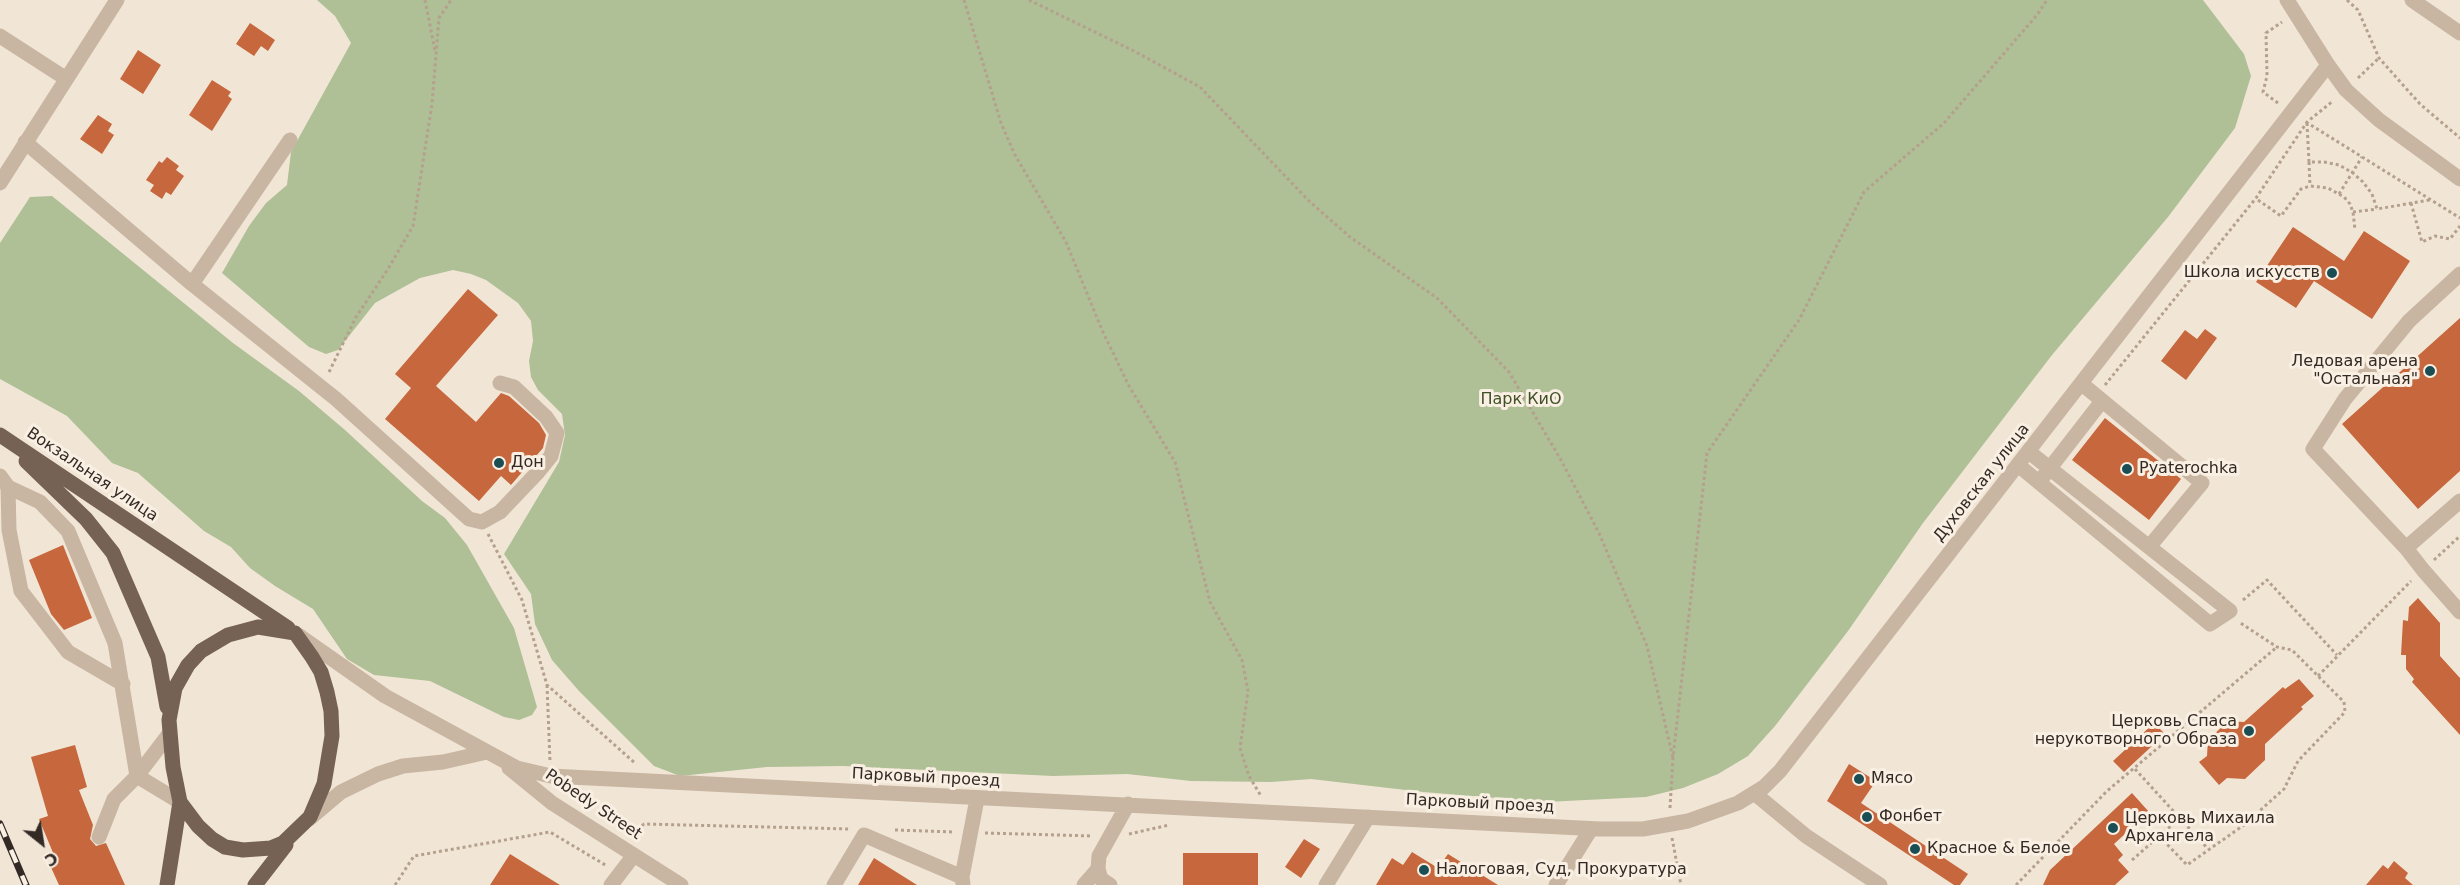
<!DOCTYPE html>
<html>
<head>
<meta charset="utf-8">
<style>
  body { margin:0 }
  #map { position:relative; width:2460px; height:885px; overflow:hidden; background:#f1e6d6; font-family:"DejaVu Sans",sans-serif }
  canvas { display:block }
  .north { position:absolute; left:12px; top:813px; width:60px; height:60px; -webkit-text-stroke:4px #f9efe2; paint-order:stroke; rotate:150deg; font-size:16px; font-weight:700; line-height:24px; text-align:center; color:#332a25 }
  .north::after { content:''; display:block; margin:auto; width:21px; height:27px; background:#332a25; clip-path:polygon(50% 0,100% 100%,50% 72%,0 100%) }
</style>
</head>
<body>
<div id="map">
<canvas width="2460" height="885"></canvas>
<div class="north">С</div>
</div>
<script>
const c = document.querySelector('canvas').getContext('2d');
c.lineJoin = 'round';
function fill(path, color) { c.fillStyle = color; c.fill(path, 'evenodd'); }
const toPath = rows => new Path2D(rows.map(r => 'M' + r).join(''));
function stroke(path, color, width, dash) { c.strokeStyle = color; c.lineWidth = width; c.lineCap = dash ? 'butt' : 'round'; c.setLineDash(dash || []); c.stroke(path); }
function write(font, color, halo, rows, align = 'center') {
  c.font = font + ' "DejaVu Sans",sans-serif'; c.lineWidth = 6; c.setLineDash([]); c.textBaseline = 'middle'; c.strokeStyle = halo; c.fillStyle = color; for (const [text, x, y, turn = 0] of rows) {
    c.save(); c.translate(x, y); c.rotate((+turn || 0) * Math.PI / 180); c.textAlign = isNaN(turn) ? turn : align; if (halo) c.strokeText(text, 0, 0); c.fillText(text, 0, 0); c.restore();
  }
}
const green = toPath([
  [317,0,2203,0,2244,54,2251,76,2235,128,2168,217,2052,355,1923,523,1848,631,1775,726,1748,756,1718,774,1683,788,1646,797,1546,802,1423,792,1311,779,1271,782,1191,781,1127,774,1053,776,843,766,767,767,680,776,654,766,579,691,552,660,535,624,531,594,504,554,559,462,565,435,562,414,538,390,531,377,529,361,533,341,531,321,518,303,486,280,471,274,453,270,420,278,375,303,338,350,326,354,309,347,222,273,249,226,266,203,287,185,291,152,351,43,335,16],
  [52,196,233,343,299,391,345,430,422,501,445,518,467,545,514,628,537,707,532,715,519,720,504,717,430,681,374,675,347,659,313,609,275,586,250,568,231,547,204,531,138,473,112,463,67,416,0,379,0,243,30,197]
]);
const building = toPath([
  [250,23,275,40,268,51,261,46,254,56,236,44],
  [138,50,161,65,143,94,120,79],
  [212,80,231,92,228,96,232,99,212,131,189,115],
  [98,115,112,124,108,131,114,135,102,154,80,139],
  [167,157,179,166,176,170,184,176,171,195,166,192,162,199,150,191,154,185,146,180,159,161,162,163],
  [2293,227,2344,261,2364,231,2410,261,2372,319,2314,281,2296,308,2256,282],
  [468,289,498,315,436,386,476,422,501,393,509,396,539,423,546,435,543,448,511,485,501,476,479,501,385,419,411,388,395,374],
  [2460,318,2460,471,2418,509,2342,424],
  [2205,329,2217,338,2186,380,2161,361,2185,330,2197,339],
  [2105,418,2181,479,2149,520,2072,460],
  [63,545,92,618,64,630,51,614,29,560],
  [2418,598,2440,623,2440,656,2460,678,2460,735,2412,682,2414,679,2406,669,2406,655,2401,655,2403,620,2408,621,2409,607],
  [2299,679,2314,696,2301,707,2303,709,2265,744,2265,760,2245,779,2227,778,2219,785,2199,762,2207,756,2208,740,2228,721,2244,722,2283,687,2285,689],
  [2154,723,2165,734,2124,772,2113,761],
  [75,745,87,787,79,790,93,825,90,839,96,846,106,843,125,885,59,885,49,863,56,860,39,819,48,816,31,757],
  [1849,764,1876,781,1861,803,1968,874,1960,885,1954,885,1827,801],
  [2132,793,2149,812,2114,844,2123,855,2118,860,2129,872,2115,885,2043,885,2050,870],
  [1304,839,1320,849,1301,878,1285,867],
  [1412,852,1438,868,1448,854,1498,885,1376,885,1392,858,1403,865],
  [1183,853,1258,853,1258,885,1183,885],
  [510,854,560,885,490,885],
  [874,858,917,885,858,885],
  [2394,861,2408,873,2405,878,2413,885,2366,885,2383,865,2388,869]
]);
const path = toPath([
  [425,0,435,51],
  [964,0,1001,123,1015,155,1066,242,1102,330,1129,386,1175,462,1210,602,1242,660,1248,691,1240,748,1249,776,1261,796],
  [1029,0,1134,51,1200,87,1310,202,1350,237,1437,298,1509,372,1561,460,1599,533,1647,646,1673,758],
  [2347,0,2358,10,2379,58,2420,104,2460,138],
  [2358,78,2379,58],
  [2278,103,2263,92,2267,76,2266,33,2282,22],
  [2306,122,2460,218],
  [2307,123,2309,162,2324,162,2339,165,2353,173,2363,182,2372,194,2377,209,2430,200],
  [2309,162,2310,186],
  [2339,194,2362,157],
  [2258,200,2281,216,2301,189,2310,186,2328,188,2344,197,2350,204,2353,212,2355,230],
  [2411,203,2422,242,2435,236,2450,239,2460,226],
  [2353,212,2377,209],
  [329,372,356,317,388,269,413,226,432,104,439,18,451,0],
  [2105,385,2256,198,2307,122,2333,101],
  [488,534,522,600,547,685,636,764],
  [2434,560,2460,536],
  [2243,600,2267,580,2337,655],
  [2318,676,2411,581],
  [547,685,550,761],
  [2135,769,2208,849],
  [1670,808,1673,758,1707,453,1799,320,1864,192,1944,123,2037,15,2047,0],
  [895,830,955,832],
  [985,833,1093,836],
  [633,834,644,824,850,829],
  [1129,834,1169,825],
  [2159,836,2187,865,2244,825,2284,789,2298,761,2345,712,2344,702,2292,650,2277,647,2239,622],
  [1672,838,1681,885],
  [2132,860,2180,818],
  [395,885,414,856,550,832,607,866],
  [2016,885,2107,791,2277,647]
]);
const minor = toPath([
  [2287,0,2328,65,2346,90,2379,120,2460,179],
  [2412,0,2460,33],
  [0,36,65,78],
  [25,142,192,284,336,399,469,519,482,522,500,512,538,472,551,456,557,433,546,417,514,387,500,383],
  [0,183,117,0],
  [192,284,290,140],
  [2082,384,2202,483,2149,547],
  [2018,465,2210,624,2230,611,2029,452],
  [0,476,8,487,40,502,68,531,115,643,137,776,114,799,99,837],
  [2043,477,2102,401],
  [8,487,9,530,21,591,68,652,123,684],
  [2460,501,2406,548,2423,570,2460,612],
  [2406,548,2313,449,2345,399,2409,321,2460,274],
  [298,635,385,696,517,768,551,776,1600,829,1643,829,1688,821,1738,803,1764,787,1780,771,2328,65],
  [169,734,137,776,180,802],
  [509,768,552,803,681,885],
  [1754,793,1806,836,1880,885],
  [309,819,341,792,378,774,403,766,443,762,487,752],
  [963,884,962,877,977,799],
  [611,885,634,855],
  [834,885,864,835,962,877],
  [1084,885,1098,869],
  [1110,885,1101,879,1098,869,1099,856,1128,804],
  [1326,885,1368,817],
  [1556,885,1591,829]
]);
const major = toPath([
  [0,435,288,628],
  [26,461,86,519,113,553,158,657,167,707],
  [258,627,295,633,312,657,321,672,327,692,331,711,332,736,324,784,310,817,283,843,271,848,243,850,225,847,212,839,198,826,180,802,173,767,169,720,175,688,188,665,201,651,228,635,258,627],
  [167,885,180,802],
  [255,885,286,845]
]);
const rail = toPath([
  [0,824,26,885]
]);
const markers = [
  [2332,273,6,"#1a4d54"],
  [2430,371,6,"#1a4d54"],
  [499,463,6,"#1a4d54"],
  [2127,469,6,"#1a4d54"],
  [2249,731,6,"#1a4d54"],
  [1859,779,6,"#1a4d54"],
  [1867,817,6,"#1a4d54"],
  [2113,828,6,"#1a4d54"],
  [1915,849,6,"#1a4d54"],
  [1424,870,6,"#1a4d54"]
];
const poiNames = [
  ["Школа искусств",2320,273,"right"],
  ["Ледовая арена",2418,362,"right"],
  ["\"Остальная\"",2418,380,"right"],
  ["Дон",511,463],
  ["Pyaterochka",2139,469],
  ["Церковь Спаса",2237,722,"right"],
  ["нерукотворного Образа",2237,740,"right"],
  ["Мясо",1871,779],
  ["Фонбет",1879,817],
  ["Церковь Михаила",2125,819],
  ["Архангела",2125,837],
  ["Красное & Белое",1927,849],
  ["Налоговая, Суд, Прокуратура",1436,870]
];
const parkNames = [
  ["Парк КиО",1521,400]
];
const streetNames = [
  ["Вокзальная улица",92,475,34],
  ["Духовская улица",1982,483,-52],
  ["Парковый проезд",926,778,3],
  ["Парковый проезд",1480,804,3],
  ["Pobedy Street",593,805,34]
];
fill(green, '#afbf96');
fill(building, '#c7673d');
stroke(path, '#b4a08c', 3, [3, 3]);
stroke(minor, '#c8b6a2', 15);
stroke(major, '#756255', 15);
stroke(rail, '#332a25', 7);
stroke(rail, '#f9efe2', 4.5, [14]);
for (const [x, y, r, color] of markers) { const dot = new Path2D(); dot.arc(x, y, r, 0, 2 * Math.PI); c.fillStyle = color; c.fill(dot); stroke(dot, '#f9efe2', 2); }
write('16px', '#332a25', '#f9efe2', poiNames, 'left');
write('16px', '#405128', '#f9efe2', parkNames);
write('16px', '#332a25', '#f9efe2', streetNames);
</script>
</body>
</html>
